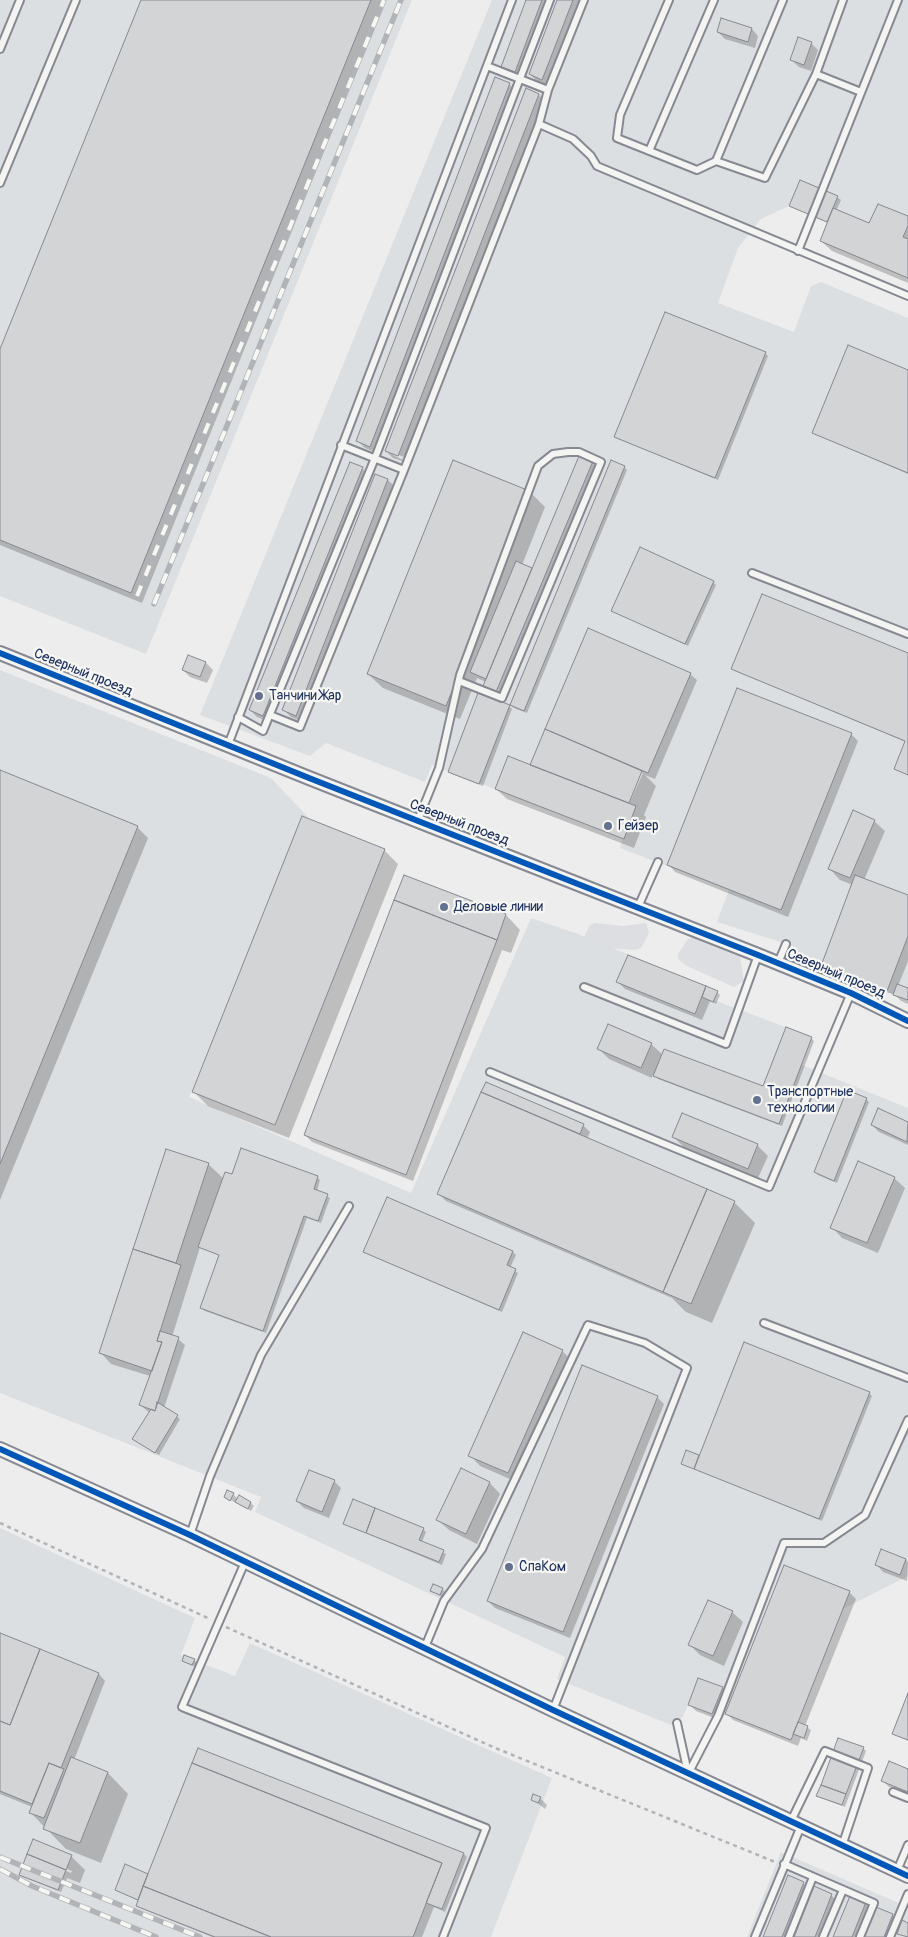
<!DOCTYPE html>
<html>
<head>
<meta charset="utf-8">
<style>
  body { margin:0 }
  canvas { display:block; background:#ededed }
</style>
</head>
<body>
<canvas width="908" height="1937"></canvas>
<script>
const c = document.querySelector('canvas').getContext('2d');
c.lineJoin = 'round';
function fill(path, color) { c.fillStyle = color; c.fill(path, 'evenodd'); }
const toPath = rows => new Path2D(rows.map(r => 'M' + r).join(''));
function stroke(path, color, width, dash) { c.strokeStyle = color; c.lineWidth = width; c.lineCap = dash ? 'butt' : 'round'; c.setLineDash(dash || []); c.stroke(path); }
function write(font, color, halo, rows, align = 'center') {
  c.font = font + ' Pangolin,sans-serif'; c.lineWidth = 4.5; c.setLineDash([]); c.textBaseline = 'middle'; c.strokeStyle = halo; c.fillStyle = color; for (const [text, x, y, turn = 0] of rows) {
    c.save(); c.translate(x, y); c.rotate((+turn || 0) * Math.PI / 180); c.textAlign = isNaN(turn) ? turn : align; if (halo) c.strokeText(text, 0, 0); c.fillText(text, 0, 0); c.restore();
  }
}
const built = toPath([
  [0,0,412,0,146,654,0,596],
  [492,0,908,0,908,278,820,241,827,222,789,206,761,219,738,248,718,303,794,332,811,286,821,282,908,318,908,1000,806,962,793,946,717,922,729,890,620,848,623,838,432,765,425,782,326,743,310,756,200,715],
  [0,670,271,778,308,817,189,1097,411,1193,531,918,578,934,718,991,714,1000,812,1037,802,1065,908,1108,908,1576,843,1609,791,1740,725,1714,723,1718,688,1705,683,1717,671,1725,557,1679,565,1657,255,1512,261,1497,0,1393],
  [0,1528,195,1618,181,1655,235,1676,250,1643,552,1778,491,1937,0,1937],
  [781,1852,908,1907,908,1937,747,1937]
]);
const green = toPath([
  [595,923,623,926,646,923,649,933,641,948,635,950,594,947,585,941,585,935,590,925],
  [693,938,740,957,744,981,734,987,687,966,678,959,678,954,688,939]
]);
const shadow = toPath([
  [142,0,385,0,142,603,0,545,0,352],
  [527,0,551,0,522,78,509,73,502,66],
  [559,0,582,0,549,86,537,81,530,74],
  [752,29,758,36,755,48,725,39,718,32],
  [811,43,818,50,811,71,799,67,792,60],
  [509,84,516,91,377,453,365,448,358,441],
  [539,95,546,102,405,462,393,458,386,451],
  [393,453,404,457,403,460,393,455],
  [837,197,841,200,836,211,870,225,908,218,908,283,832,251,821,241,828,223,791,205],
  [765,353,768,356,718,480,615,437],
  [908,372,908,474,813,433],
  [592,462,595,466,500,694,487,689,484,686,486,682,477,678,460,719,383,688,368,674,531,493,545,507,522,565,533,570],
  [624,467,627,470,527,713,514,708,511,705],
  [362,468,369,475,270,722,257,717,250,710],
  [375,475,388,480,395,487,303,722,291,717,284,710],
  [713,582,716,585,688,646,613,610],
  [908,655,908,775,895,768,906,742,732,669],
  [189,657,206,663,213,670,207,683,190,677,183,670],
  [690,674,697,680,655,779,645,775,656,786,644,815,646,817,634,848,507,799,496,789,535,768,550,732,546,729],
  [640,772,643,773,629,804,627,804],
  [509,706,512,709,483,786,452,774,449,771],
  [851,734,858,741,788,917,675,872,669,865],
  [0,771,137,827,148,838,0,1200],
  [874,821,885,831,864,880,908,896,908,961,898,986,908,989,908,1004,901,1001,895,995,829,972,822,965,853,885,840,880,830,869],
  [384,850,398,864,289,1138,208,1106,194,1092],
  [405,876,506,915,520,930,511,953,502,950,413,1181,312,1142,305,1135],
  [628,956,717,992,720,995,716,1004,710,1001,702,1020,625,989,618,982],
  [811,1038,814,1041,782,1126,658,1079,653,1074,652,1078,609,1059,599,1049,651,1044,663,1055,764,1088],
  [487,1084,583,1125,590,1132,587,1139,734,1202,755,1223,712,1323,686,1312,672,1298,446,1201,439,1194],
  [866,1099,869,1102,837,1183,818,1175,815,1172],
  [879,1110,908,1123,908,1145,879,1132,872,1125],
  [673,1137,757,1145,768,1156,758,1178,684,1147],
  [167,1150,208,1164,224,1179,233,1176,317,1177,320,1180,317,1191,330,1198,321,1223,307,1218,266,1333,205,1311,201,1308,220,1256,200,1247,172,1337,178,1339,185,1345,164,1408,180,1419,159,1455,137,1442,150,1413,140,1405,150,1376,111,1364,101,1353],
  [894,1178,905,1188,878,1253,842,1238,832,1227],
  [387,1199,513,1252,516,1255,510,1268,518,1273,502,1312,368,1254,365,1251],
  [562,1351,573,1361,519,1483,480,1466,470,1455],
  [869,1393,872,1396,822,1521,682,1463,687,1451,700,1457],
  [657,1397,664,1404,570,1638,495,1608,488,1601],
  [462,1470,490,1483,500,1494,477,1544,449,1530,438,1520],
  [334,1481,341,1488,329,1518,304,1508,297,1501],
  [233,1494,238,1499,239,1497,251,1503,254,1506,251,1511,225,1497],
  [345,1524,423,1529,426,1532,422,1542,446,1554,442,1565],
  [906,1560,908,1562,907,1581,883,1572,877,1565],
  [442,1589,445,1592,443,1598,432,1591],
  [849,1592,856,1599,805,1726,811,1730,807,1741,801,1738,798,1746,733,1720,726,1713],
  [732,1612,743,1622,724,1666,700,1655,689,1644],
  [0,1634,99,1674,105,1681,74,1760,108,1773,128,1794,101,1863,66,1849,30,1812,32,1807,0,1794],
  [194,1660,197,1663,195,1667,183,1661],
  [722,1688,729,1695,719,1720,696,1711,689,1704],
  [908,1697,908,1741,893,1733],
  [863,1748,866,1751,845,1807,821,1798,818,1795],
  [199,1749,464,1854,467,1857,445,1912,434,1907,422,1937,212,1937,140,1908,137,1905,139,1901,116,1890,148,1875],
  [908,1770,908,1795,889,1787,882,1780],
  [540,1798,547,1805,545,1809,532,1799],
  [34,1841,71,1856,85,1870,80,1883,67,1878,61,1892,23,1877,20,1874],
  [44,1860,72,1871,71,1873,44,1862],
  [803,1883,810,1890,792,1937,765,1937],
  [831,1895,838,1902,824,1937,795,1937],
  [865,1904,872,1910,861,1937,834,1937],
  [892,1915,899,1922,893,1937,864,1937]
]);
const building = toPath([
  [141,0,371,0,131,593,0,540,0,349,141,0],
  [526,0,542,0,515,72,501,67,526,0],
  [557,0,573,0,542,80,529,74,557,0],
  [721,18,752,28,748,42,717,32,721,18],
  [798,37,812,42,804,65,790,60,798,37],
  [495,77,510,83,370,447,356,441,495,77],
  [526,88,539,94,398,456,385,451,526,88],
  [800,180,838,196,827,222,789,206,800,180],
  [878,204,908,216,908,226,903,237,908,239,908,278,820,241,833,208,869,223,878,204],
  [665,312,766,352,715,478,614,437,665,312],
  [848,345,908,370,908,473,812,433,848,345],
  [579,456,593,461,496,692,483,686,579,456],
  [453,460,532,492,446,706,367,674,453,460],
  [611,460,625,466,524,711,510,705,611,460],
  [350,462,363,467,263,716,249,710,350,462],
  [375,474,388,479,296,716,282,710,375,474],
  [640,547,714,581,685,644,611,611,640,547],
  [516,561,532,568,486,679,470,672,516,561],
  [762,594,908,653,908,775,894,769,905,741,731,669,762,594],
  [588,628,691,673,648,773,545,729,588,628],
  [188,655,206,662,200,677,182,670,188,655],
  [737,688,852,733,781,910,667,865,737,688],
  [478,693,510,705,479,784,448,772,478,693],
  [545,729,642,771,629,803,530,765,545,729],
  [508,756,636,806,624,839,495,789,508,756],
  [0,770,138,826,0,1164,0,770],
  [853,810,875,820,850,878,828,869,853,810],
  [302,816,385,849,275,1125,192,1092,302,816],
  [404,875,506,914,497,940,394,900,404,875],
  [855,875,908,895,908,936,887,991,821,966,855,875],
  [394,900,497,940,406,1175,304,1135,394,900],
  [628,955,706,986,695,1014,616,982,628,955],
  [897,984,908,988,908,1000,893,995,897,984],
  [706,986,718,991,713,1002,702,997,706,986],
  [608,1024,652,1043,641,1068,597,1049,608,1024],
  [786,1027,812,1037,779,1124,653,1076,664,1049,763,1086,786,1027],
  [486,1082,584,1124,580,1134,481,1092,486,1082],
  [847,1090,867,1098,834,1181,814,1172,847,1090],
  [481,1092,707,1189,663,1292,437,1194,481,1092],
  [878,1108,908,1122,907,1142,871,1125,878,1108],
  [682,1113,758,1144,748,1169,672,1137,682,1113],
  [241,1148,318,1176,314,1189,328,1194,318,1221,304,1216,263,1331,200,1308,219,1255,198,1247,225,1172,232,1174,241,1148],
  [166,1149,209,1163,176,1263,133,1249,166,1149],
  [858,1161,895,1177,867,1243,830,1228,858,1161],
  [707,1189,735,1201,691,1304,663,1292,707,1189],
  [387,1197,513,1251,507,1265,516,1269,499,1310,363,1252,387,1197],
  [133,1249,181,1265,157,1341,162,1342,152,1371,99,1353,133,1249],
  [160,1331,179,1337,155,1411,139,1405,162,1342,157,1341,160,1331],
  [523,1332,563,1350,508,1473,468,1456,523,1332],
  [744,1342,870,1392,819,1519,694,1469,744,1342],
  [582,1365,658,1396,563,1632,487,1601,582,1365],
  [157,1402,178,1415,155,1453,132,1439,151,1409,155,1411,157,1402],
  [686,1450,699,1455,694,1469,681,1464,686,1450],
  [461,1468,490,1482,466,1534,436,1520,461,1468],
  [309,1470,335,1480,322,1512,296,1501,309,1470],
  [227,1490,234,1493,230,1501,224,1497,227,1490],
  [239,1495,251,1502,248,1509,235,1502,239,1495],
  [353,1499,375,1508,366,1533,343,1524,353,1499],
  [375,1508,424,1528,419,1540,444,1550,439,1562,366,1533,375,1508],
  [881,1549,906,1559,900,1575,875,1565,881,1549],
  [784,1565,850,1591,791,1740,725,1714,784,1565],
  [433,1584,443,1588,440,1595,430,1591,433,1584],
  [708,1600,733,1611,713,1656,688,1645,708,1600],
  [0,1633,40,1649,10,1725,0,1721,0,1633],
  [40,1649,99,1673,61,1768,49,1763,32,1804,0,1791,0,1721,10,1725,40,1649],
  [184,1655,195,1659,192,1665,182,1661,184,1655],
  [698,1678,723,1687,712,1714,688,1705,698,1678],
  [908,1693,908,1740,892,1734,908,1693],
  [798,1722,808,1726,804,1738,793,1734,798,1722],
  [838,1738,864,1747,846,1794,821,1785,838,1738],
  [198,1748,464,1853,442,1909,426,1903,442,1863,192,1763,198,1748],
  [71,1757,108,1772,80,1843,43,1829,71,1757],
  [889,1761,908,1769,908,1792,881,1781,889,1761],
  [49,1763,64,1769,44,1818,29,1813,49,1763],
  [192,1763,442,1863,413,1937,271,1937,143,1886,192,1763],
  [821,1785,846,1794,842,1805,816,1796,821,1785],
  [533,1794,541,1797,538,1803,531,1800,533,1794],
  [33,1839,72,1855,66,1870,27,1854,33,1839],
  [27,1854,66,1870,58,1890,19,1875,27,1854],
  [125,1864,148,1874,138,1900,115,1890,125,1864],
  [788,1875,804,1882,782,1937,763,1937,788,1875],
  [143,1886,271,1937,215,1937,136,1906,143,1886],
  [814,1886,832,1894,815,1937,794,1937,814,1886],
  [850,1896,866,1902,852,1937,833,1937,850,1896],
  [876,1907,893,1914,884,1937,863,1937,876,1907],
  [902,1920,908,1923,908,1937,897,1934,902,1920]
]);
const path = toPath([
  [0,1523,210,1619],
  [226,1627,493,1747,775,1862]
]);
const service = toPath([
  [669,0,620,115,617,138,697,170,716,161,765,178,816,74,861,92],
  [0,49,20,0],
  [487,66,548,90],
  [816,74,843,0],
  [539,124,573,139,591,156,597,166,908,296],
  [649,151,714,0],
  [716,161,783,0],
  [0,183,76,0],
  [798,251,898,0],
  [341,445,404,470],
  [752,573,908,634],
  [270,715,300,727,404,470,539,124,548,90,584,0],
  [238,717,263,731,375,458,550,0],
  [228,745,512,0],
  [418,820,439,768,460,675,538,466,553,454,568,452,579,452,601,462,502,698,459,681],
  [638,907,658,862],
  [778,963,786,944],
  [584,987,726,1044,758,955],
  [490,1072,769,1187,851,993],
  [764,1323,908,1378],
  [190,1535,210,1476,261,1355,349,1206],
  [245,1562,182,1707,486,1828,443,1937],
  [425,1647,444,1601,482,1549,588,1325,645,1343,687,1368,553,1710],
  [677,1723,688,1773],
  [688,1774,718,1716,784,1543,824,1543,865,1515,908,1420],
  [893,1792,908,1798],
  [791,1821,825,1751,868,1768,842,1846],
  [784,1864,874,1903,860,1937],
  [897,1871,908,1845],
  [755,1937,801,1826],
  [789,1937,813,1877],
  [823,1937,843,1890],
  [890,1937,908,1894]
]);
const minor = toPath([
  [0,653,309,778,758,955,851,993,908,1021],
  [0,1449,190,1535,553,1710,908,1876]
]);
const rail = toPath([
  [137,596,384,0],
  [154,604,401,0],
  [0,1857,200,1937],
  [0,1869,32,1886,156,1937]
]);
const cycleway = toPath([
  [0,653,309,778,758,955,851,993,908,1021],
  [0,1449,190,1535,553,1710,908,1876]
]);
const markers = [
  [259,696,5,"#647290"],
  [608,826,5,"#647290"],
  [444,907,5,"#647290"],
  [757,1100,5,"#647290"],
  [509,1567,5,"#647290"]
];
const streetNames = [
  ["Северный проезд",83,673,22],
  ["Северный проезд",459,823,21],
  ["Северный проезд",836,974,23]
];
const poiNames = [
  ["Танчини Жар",269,696],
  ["Гейзер",618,826],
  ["Деловые линии",454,907],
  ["Транспортные",767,1092],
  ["технологии",767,1108],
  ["СпаКом",519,1567]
];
fill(built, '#dcdfe1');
fill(green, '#dcdee1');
fill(shadow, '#0003');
fill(building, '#d3d4d6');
stroke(building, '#868992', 1);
stroke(service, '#868992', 10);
stroke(minor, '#868992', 16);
stroke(path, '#b1b3b8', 2.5, [4, 4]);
stroke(service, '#f4f4f2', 6);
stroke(minor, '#f4f4f2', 12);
stroke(rail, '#b1b3b8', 5.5);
stroke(rail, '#f6f6f2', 4, [11]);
stroke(cycleway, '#0057b8', 6);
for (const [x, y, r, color] of markers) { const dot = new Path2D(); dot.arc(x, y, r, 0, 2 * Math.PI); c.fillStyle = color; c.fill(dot); stroke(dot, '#f6f6f2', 2); }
write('14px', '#1b2f5e', '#f6f6f2', streetNames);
write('14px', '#1b2f5e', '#f6f6f2', poiNames, 'left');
</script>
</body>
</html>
